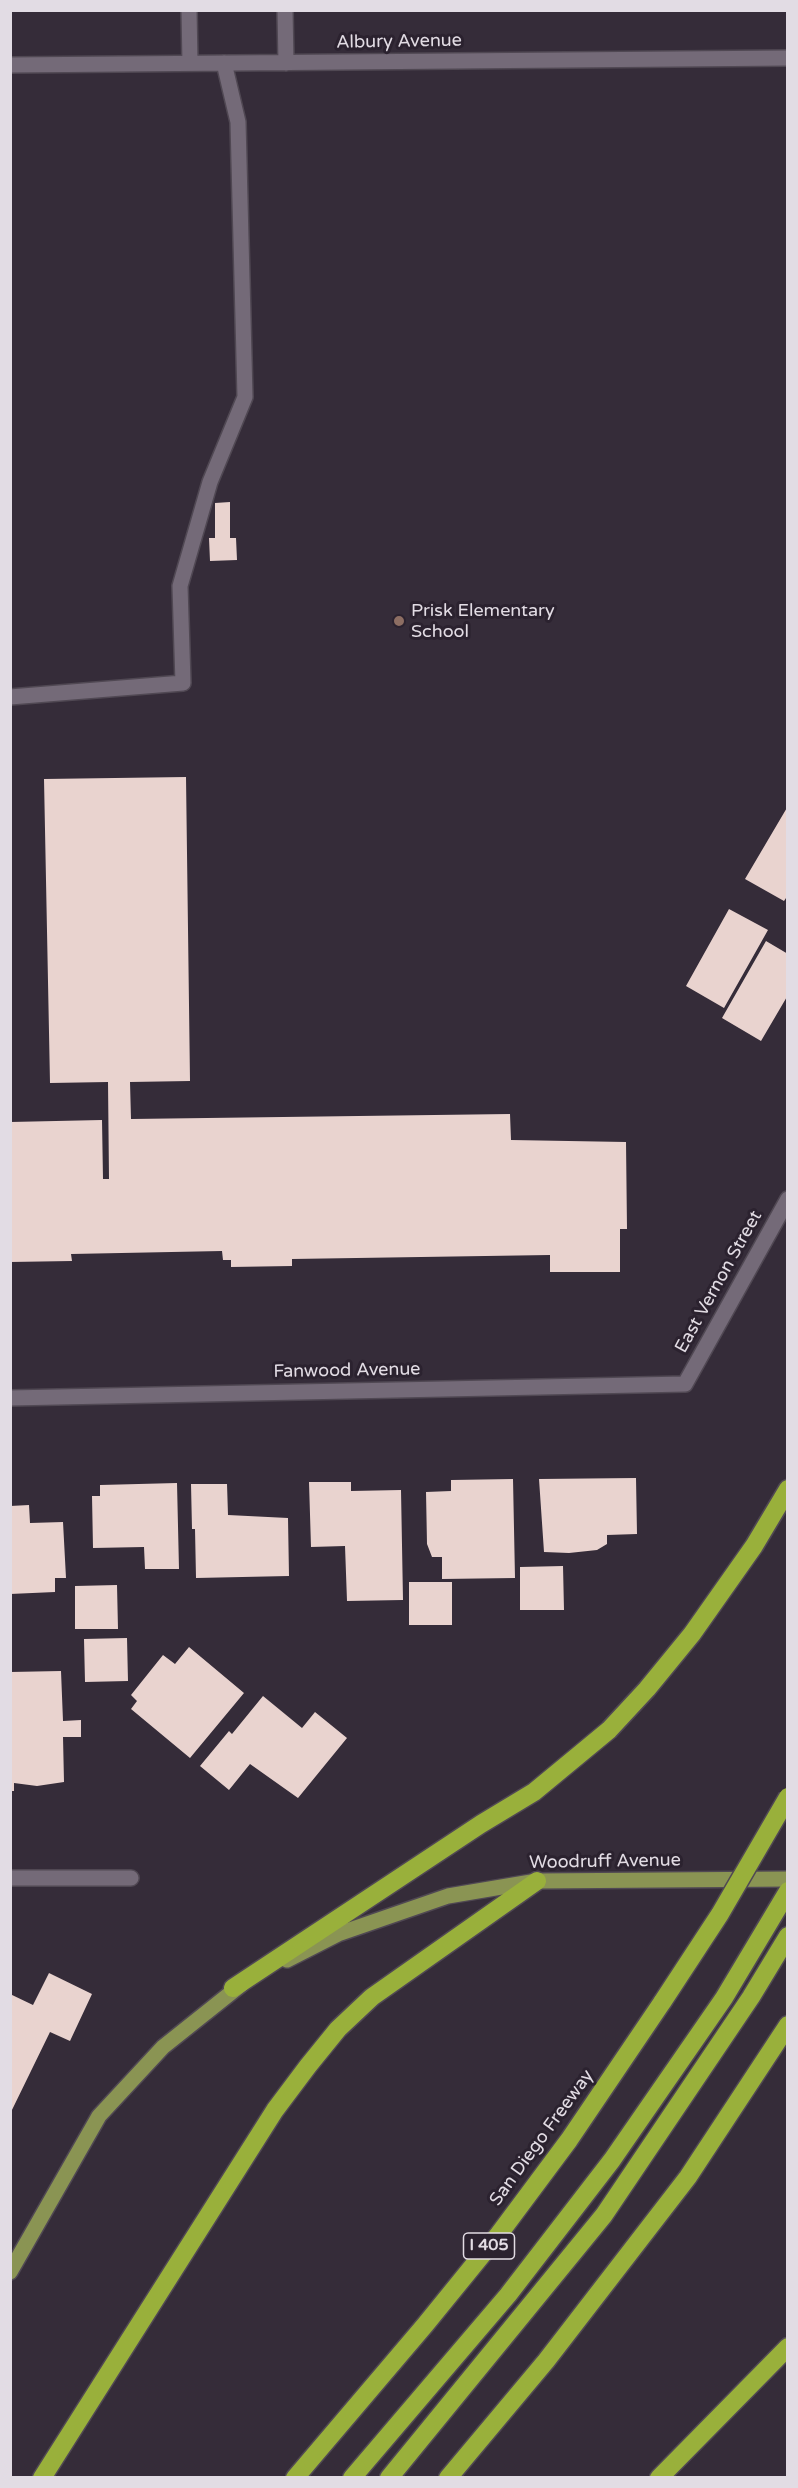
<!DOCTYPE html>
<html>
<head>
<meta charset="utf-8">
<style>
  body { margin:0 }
  #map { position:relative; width:798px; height:2488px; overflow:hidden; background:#352c39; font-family:"Varela Round",sans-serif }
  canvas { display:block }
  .frame { position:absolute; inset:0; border:12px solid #e2dce4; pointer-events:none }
</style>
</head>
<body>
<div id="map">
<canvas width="798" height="2488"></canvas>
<div class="frame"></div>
</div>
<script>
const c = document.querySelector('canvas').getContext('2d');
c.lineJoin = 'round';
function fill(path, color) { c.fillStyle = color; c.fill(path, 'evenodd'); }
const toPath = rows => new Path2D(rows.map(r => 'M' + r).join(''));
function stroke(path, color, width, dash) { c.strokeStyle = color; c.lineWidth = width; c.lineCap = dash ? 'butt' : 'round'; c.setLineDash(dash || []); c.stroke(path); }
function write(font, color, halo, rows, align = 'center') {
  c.font = font + ' "Varela Round",sans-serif'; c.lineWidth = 6; c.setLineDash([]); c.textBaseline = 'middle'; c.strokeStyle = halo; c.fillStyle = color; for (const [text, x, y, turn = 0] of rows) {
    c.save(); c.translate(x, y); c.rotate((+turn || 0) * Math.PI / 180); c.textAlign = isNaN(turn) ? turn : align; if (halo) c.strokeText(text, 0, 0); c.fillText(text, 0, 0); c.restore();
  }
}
const building = toPath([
  [230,502,230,538,236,538,237,560,210,561,209,538,215,538,215,503],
  [186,777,190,1081,130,1082,131,1119,510,1114,511,1140,626,1142,627,1229,620,1229,620,1272,550,1272,550,1255,292,1259,292,1266,231,1267,231,1260,223,1260,222,1251,71,1254,72,1261,10,1262,10,1122,102,1120,103,1179,109,1179,108,1082,50,1083,44,779],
  [788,806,788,895,784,901,745,879],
  [729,909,768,930,724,1008,686,986],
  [766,941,788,954,788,995,761,1041,722,1018],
  [636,1478,637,1534,607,1535,607,1544,597,1550,569,1553,544,1552,539,1479],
  [513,1479,515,1578,442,1579,442,1557,432,1557,427,1544,426,1492,451,1491,451,1480],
  [309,1482,351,1482,351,1491,401,1490,403,1600,347,1601,345,1546,311,1547],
  [177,1483,179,1569,145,1569,144,1547,93,1548,92,1496,100,1496,100,1485],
  [191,1484,227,1484,228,1515,288,1518,289,1576,196,1578,195,1529,192,1529],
  [29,1505,30,1523,63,1522,66,1578,55,1578,55,1592,10,1594,10,1506],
  [563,1566,564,1610,520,1610,520,1567],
  [409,1582,452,1582,452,1625,409,1625],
  [117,1585,118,1629,75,1629,75,1586],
  [127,1638,128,1681,85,1682,84,1639],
  [189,1647,244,1693,190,1758,131,1709,137,1701,131,1695,163,1655,175,1664],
  [61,1671,63,1721,81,1720,81,1737,63,1737,64,1782,37,1786,14,1783,14,1791,10,1791,10,1672],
  [263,1696,302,1728,315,1712,347,1738,298,1798,250,1764,229,1790,200,1766,229,1731,232,1734],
  [49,1973,92,1994,70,2041,50,2032,10,2114,10,1994,33,2005]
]);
const minor = toPath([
  [189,10,190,63],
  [285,10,286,63],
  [10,65,788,58],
  [10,697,183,683,180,586,210,482,245,397,238,122,224,63],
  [10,1398,685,1384,788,1199],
  [10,1878,131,1878]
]);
const major = toPath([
  [287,1960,338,1934,448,1896,537,1881,788,1879],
  [10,2272,99,2116,163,2047,242,1984]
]);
const highway = toPath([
  [233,1988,481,1824,534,1792,609,1730,647,1689,692,1634,754,1546,788,1489],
  [42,2478,275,2110,308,2066,338,2029,372,1997,537,1881],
  [295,2478,425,2325,499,2234,569,2140,663,2001],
  [352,2478,508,2295,612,2160,724,1998,788,1891],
  [389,2478,604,2215,751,1997,788,1936],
  [448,2478,546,2361,688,2177,788,2025],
  [659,2478,788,2347]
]);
const highwayBridge = toPath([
  [663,2001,720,1914,788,1797]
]);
const markers = [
  [399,621,6,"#8d6e63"]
];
const shields = [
  [489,2246,51]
];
const shieldNames = [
  ["I 405",489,2246]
];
const streetNames = [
  ["Albury Avenue",399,42,-1],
  ["East Vernon Street",719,1282,-61],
  ["Fanwood Avenue",347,1371,-1],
  ["Woodruff Avenue",605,1862,-1],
  ["San Diego Freeway",542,2138,-54]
];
const poiNames = [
  ["Prisk Elementary",411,611],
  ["School",411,632]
];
fill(building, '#e9d3cf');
stroke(minor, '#504853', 18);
stroke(major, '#504853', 18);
stroke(highway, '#504853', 21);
stroke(minor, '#746a78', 15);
stroke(major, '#8a9453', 15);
stroke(highway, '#99b03b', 18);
stroke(highwayBridge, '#504853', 21, []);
stroke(highwayBridge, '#99b03b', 18);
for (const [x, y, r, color] of markers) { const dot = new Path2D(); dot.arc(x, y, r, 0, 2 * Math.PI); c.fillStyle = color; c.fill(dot); stroke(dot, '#2b222f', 2); }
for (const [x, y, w] of shields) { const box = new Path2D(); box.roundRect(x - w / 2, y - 13, w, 26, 4.5); c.fillStyle = '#2b222f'; c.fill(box); stroke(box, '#e2dce4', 1.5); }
write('bold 16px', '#e2dce4', null, shieldNames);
write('18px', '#e2dce4', '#2b222f', streetNames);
write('18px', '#e2dce4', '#2b222f', poiNames, 'left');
</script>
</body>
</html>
